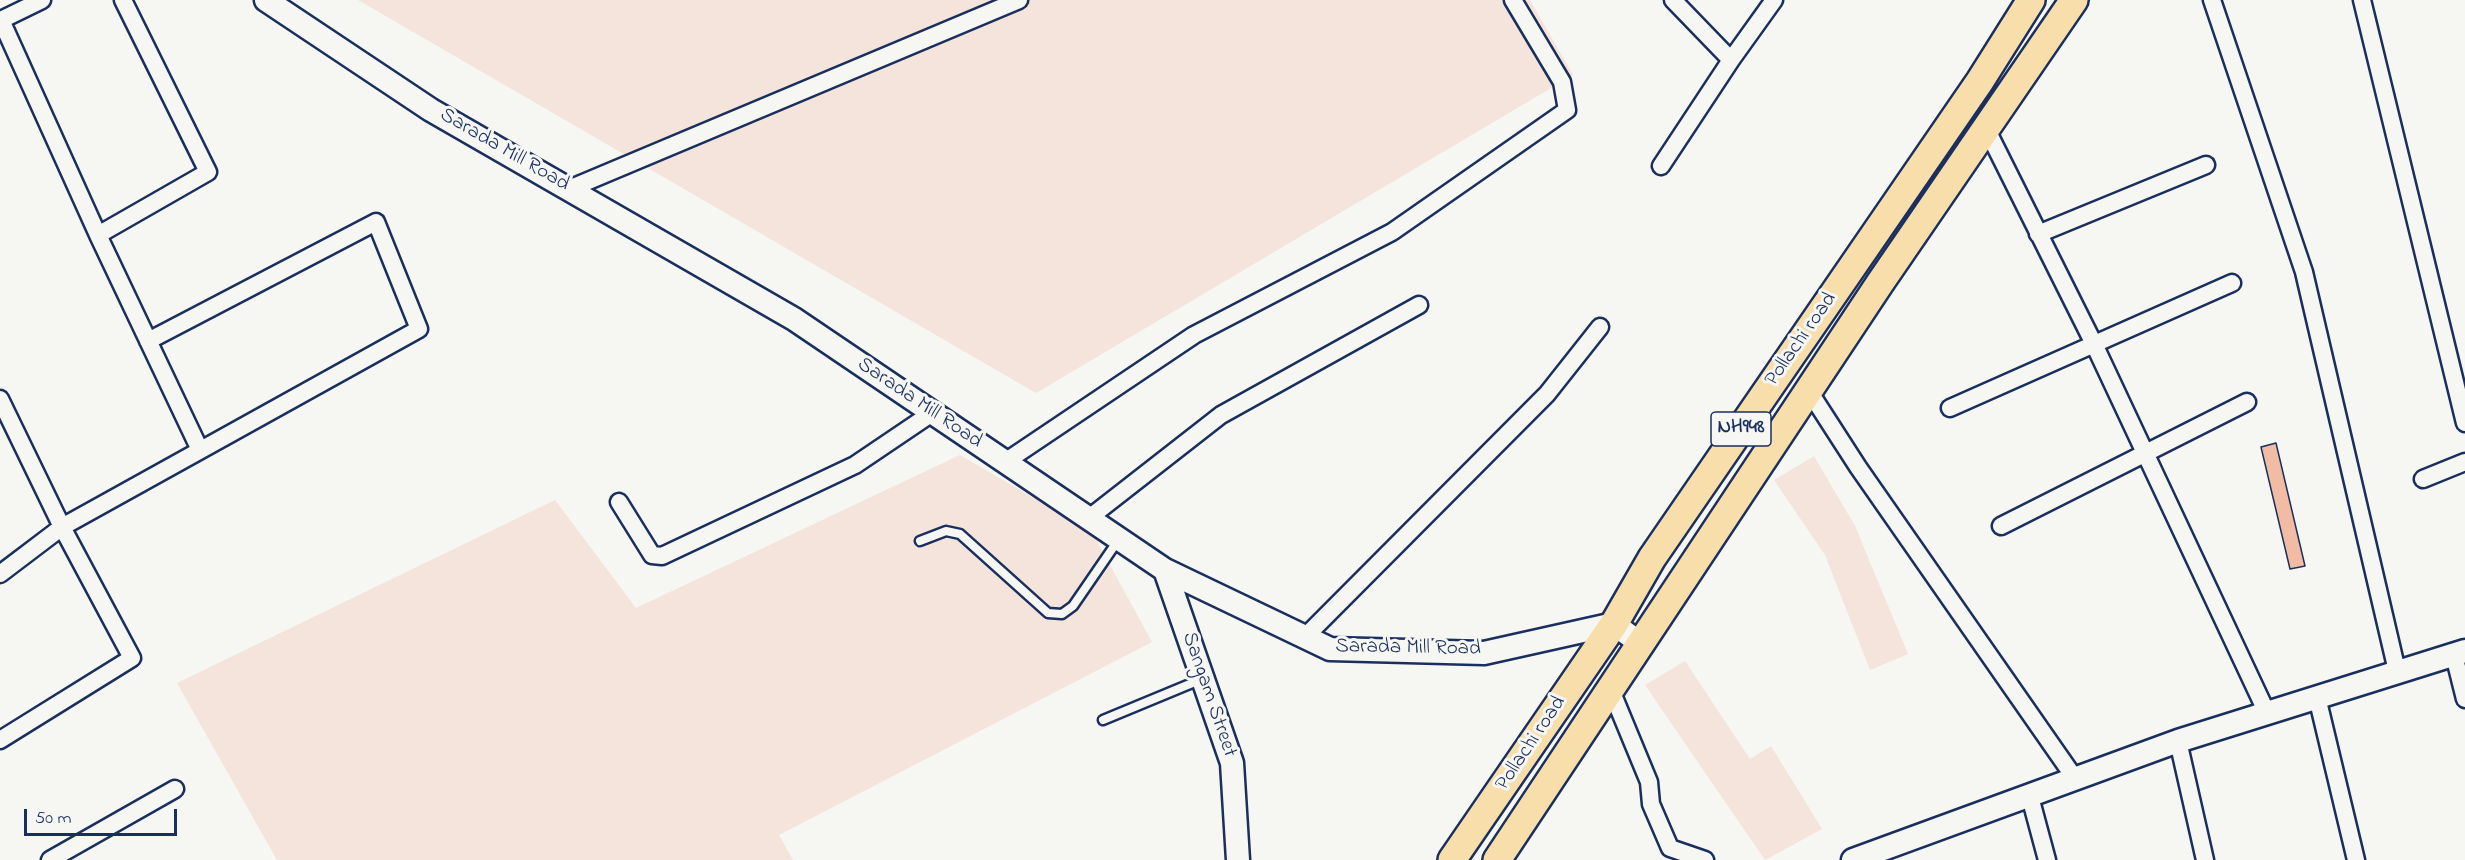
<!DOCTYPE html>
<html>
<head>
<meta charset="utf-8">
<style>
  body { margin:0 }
  #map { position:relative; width:2465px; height:860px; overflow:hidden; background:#f6f6f2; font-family:"Indie Flower",sans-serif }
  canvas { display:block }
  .scale { position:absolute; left:24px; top:809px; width:153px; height:27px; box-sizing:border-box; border:3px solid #1b2f5e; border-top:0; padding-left:8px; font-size:18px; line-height:21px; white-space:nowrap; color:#1b2f5e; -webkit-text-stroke:4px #f6f6f2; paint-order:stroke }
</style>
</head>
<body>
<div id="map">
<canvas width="2465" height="860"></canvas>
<div class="scale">50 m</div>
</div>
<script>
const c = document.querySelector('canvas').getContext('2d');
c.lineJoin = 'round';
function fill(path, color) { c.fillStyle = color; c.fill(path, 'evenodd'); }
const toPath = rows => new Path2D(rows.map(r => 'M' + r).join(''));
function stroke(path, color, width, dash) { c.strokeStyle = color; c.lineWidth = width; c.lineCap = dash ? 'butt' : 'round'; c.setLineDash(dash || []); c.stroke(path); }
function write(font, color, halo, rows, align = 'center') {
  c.font = font + ' "Indie Flower",sans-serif'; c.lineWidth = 6; c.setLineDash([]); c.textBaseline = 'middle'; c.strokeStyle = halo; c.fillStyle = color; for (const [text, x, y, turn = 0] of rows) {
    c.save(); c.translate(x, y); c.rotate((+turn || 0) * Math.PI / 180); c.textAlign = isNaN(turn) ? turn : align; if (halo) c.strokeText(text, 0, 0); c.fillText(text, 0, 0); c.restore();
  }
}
const built = toPath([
  [358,0,1530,0,1573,75,1036,393],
  [960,455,1092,532,1152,642,779,835,793,860,277,860,177,683,555,500,636,608],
  [1814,456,1855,526,1908,654,1870,670,1825,555,1774,480],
  [1685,661,1750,759,1771,746,1822,829,1765,860,1645,685]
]);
const building = toPath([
  [2276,443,2305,566,2290,569,2261,447,2276,443]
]);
const service = toPath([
  [920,541,946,531,960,534,1048,613,1062,614,1073,606,1119,539],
  [1103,720,1202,679]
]);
const minor = toPath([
  [42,0,1,20,98,235],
  [123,0,208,172,98,235,200,450],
  [1673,0,1731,60,1774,0],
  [2212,0,2304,272,2397,671],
  [2362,0,2465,423],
  [1986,128,2094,344,2267,713],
  [1661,166,1731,60],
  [569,189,1019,0],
  [2038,234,2206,165],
  [1809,391,1858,467,2074,777],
  [0,399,62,527,419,329,376,222,148,341],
  [1950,408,2232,283],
  [1005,462,1194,335,1392,232,1567,110,1562,82,1513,0],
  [2423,479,2465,462],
  [619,502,652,555,662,556,855,465,932,413],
  [1089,518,1221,415,1419,305],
  [2001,526,2247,402],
  [0,574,62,527,132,658,0,740],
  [1305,637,1547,394,1600,327],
  [2454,655,2465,699],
  [1611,690,1649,782,1651,804,1670,848,1705,860],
  [2317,697,2356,860],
  [2178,741,2205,860],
  [2029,793,2047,860],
  [50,860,175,789]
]);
const secondary = toPath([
  [266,0,431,110,794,319,1165,570,1330,649,1484,653,1614,624,1641,644],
  [1165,570,1232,763,1238,860],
  [1853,860,2178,741,2465,651]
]);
const trunk = toPath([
  [1452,860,1614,624,1652,558,1980,81,2031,0],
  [1497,860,1880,283,2074,0]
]);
const shields = [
  [1741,429,60]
];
const shieldNames = [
  ["NH948",1741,429]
];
const streetNames = [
  ["Sarada Mill Road",504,151,30],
  ["Pollachi road",1802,340,-55],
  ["Sarada Mill Road",919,404,34],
  ["Sarada Mill Road",1408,649,1],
  ["Sangam Street",1208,695,71],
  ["Pollachi road",1532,744,-56]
];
fill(built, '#f4e4db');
fill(building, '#f1bba4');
stroke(building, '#1b2f5e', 1.5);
stroke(service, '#1b2f5e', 13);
stroke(minor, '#1b2f5e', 21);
stroke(secondary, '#1b2f5e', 27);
stroke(trunk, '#1b2f5e', 32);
stroke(service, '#f6f6f2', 8);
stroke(minor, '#f6f6f2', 16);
stroke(secondary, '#f6f6f2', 22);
stroke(trunk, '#f8deab', 27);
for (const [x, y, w] of shields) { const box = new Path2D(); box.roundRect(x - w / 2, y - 17, w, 34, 4.5); c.fillStyle = '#f6f6f2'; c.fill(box); stroke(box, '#1b2f5e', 1.5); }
write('bold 20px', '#1b2f5e', null, shieldNames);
write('21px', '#1b2f5e', '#f6f6f2', streetNames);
</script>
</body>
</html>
